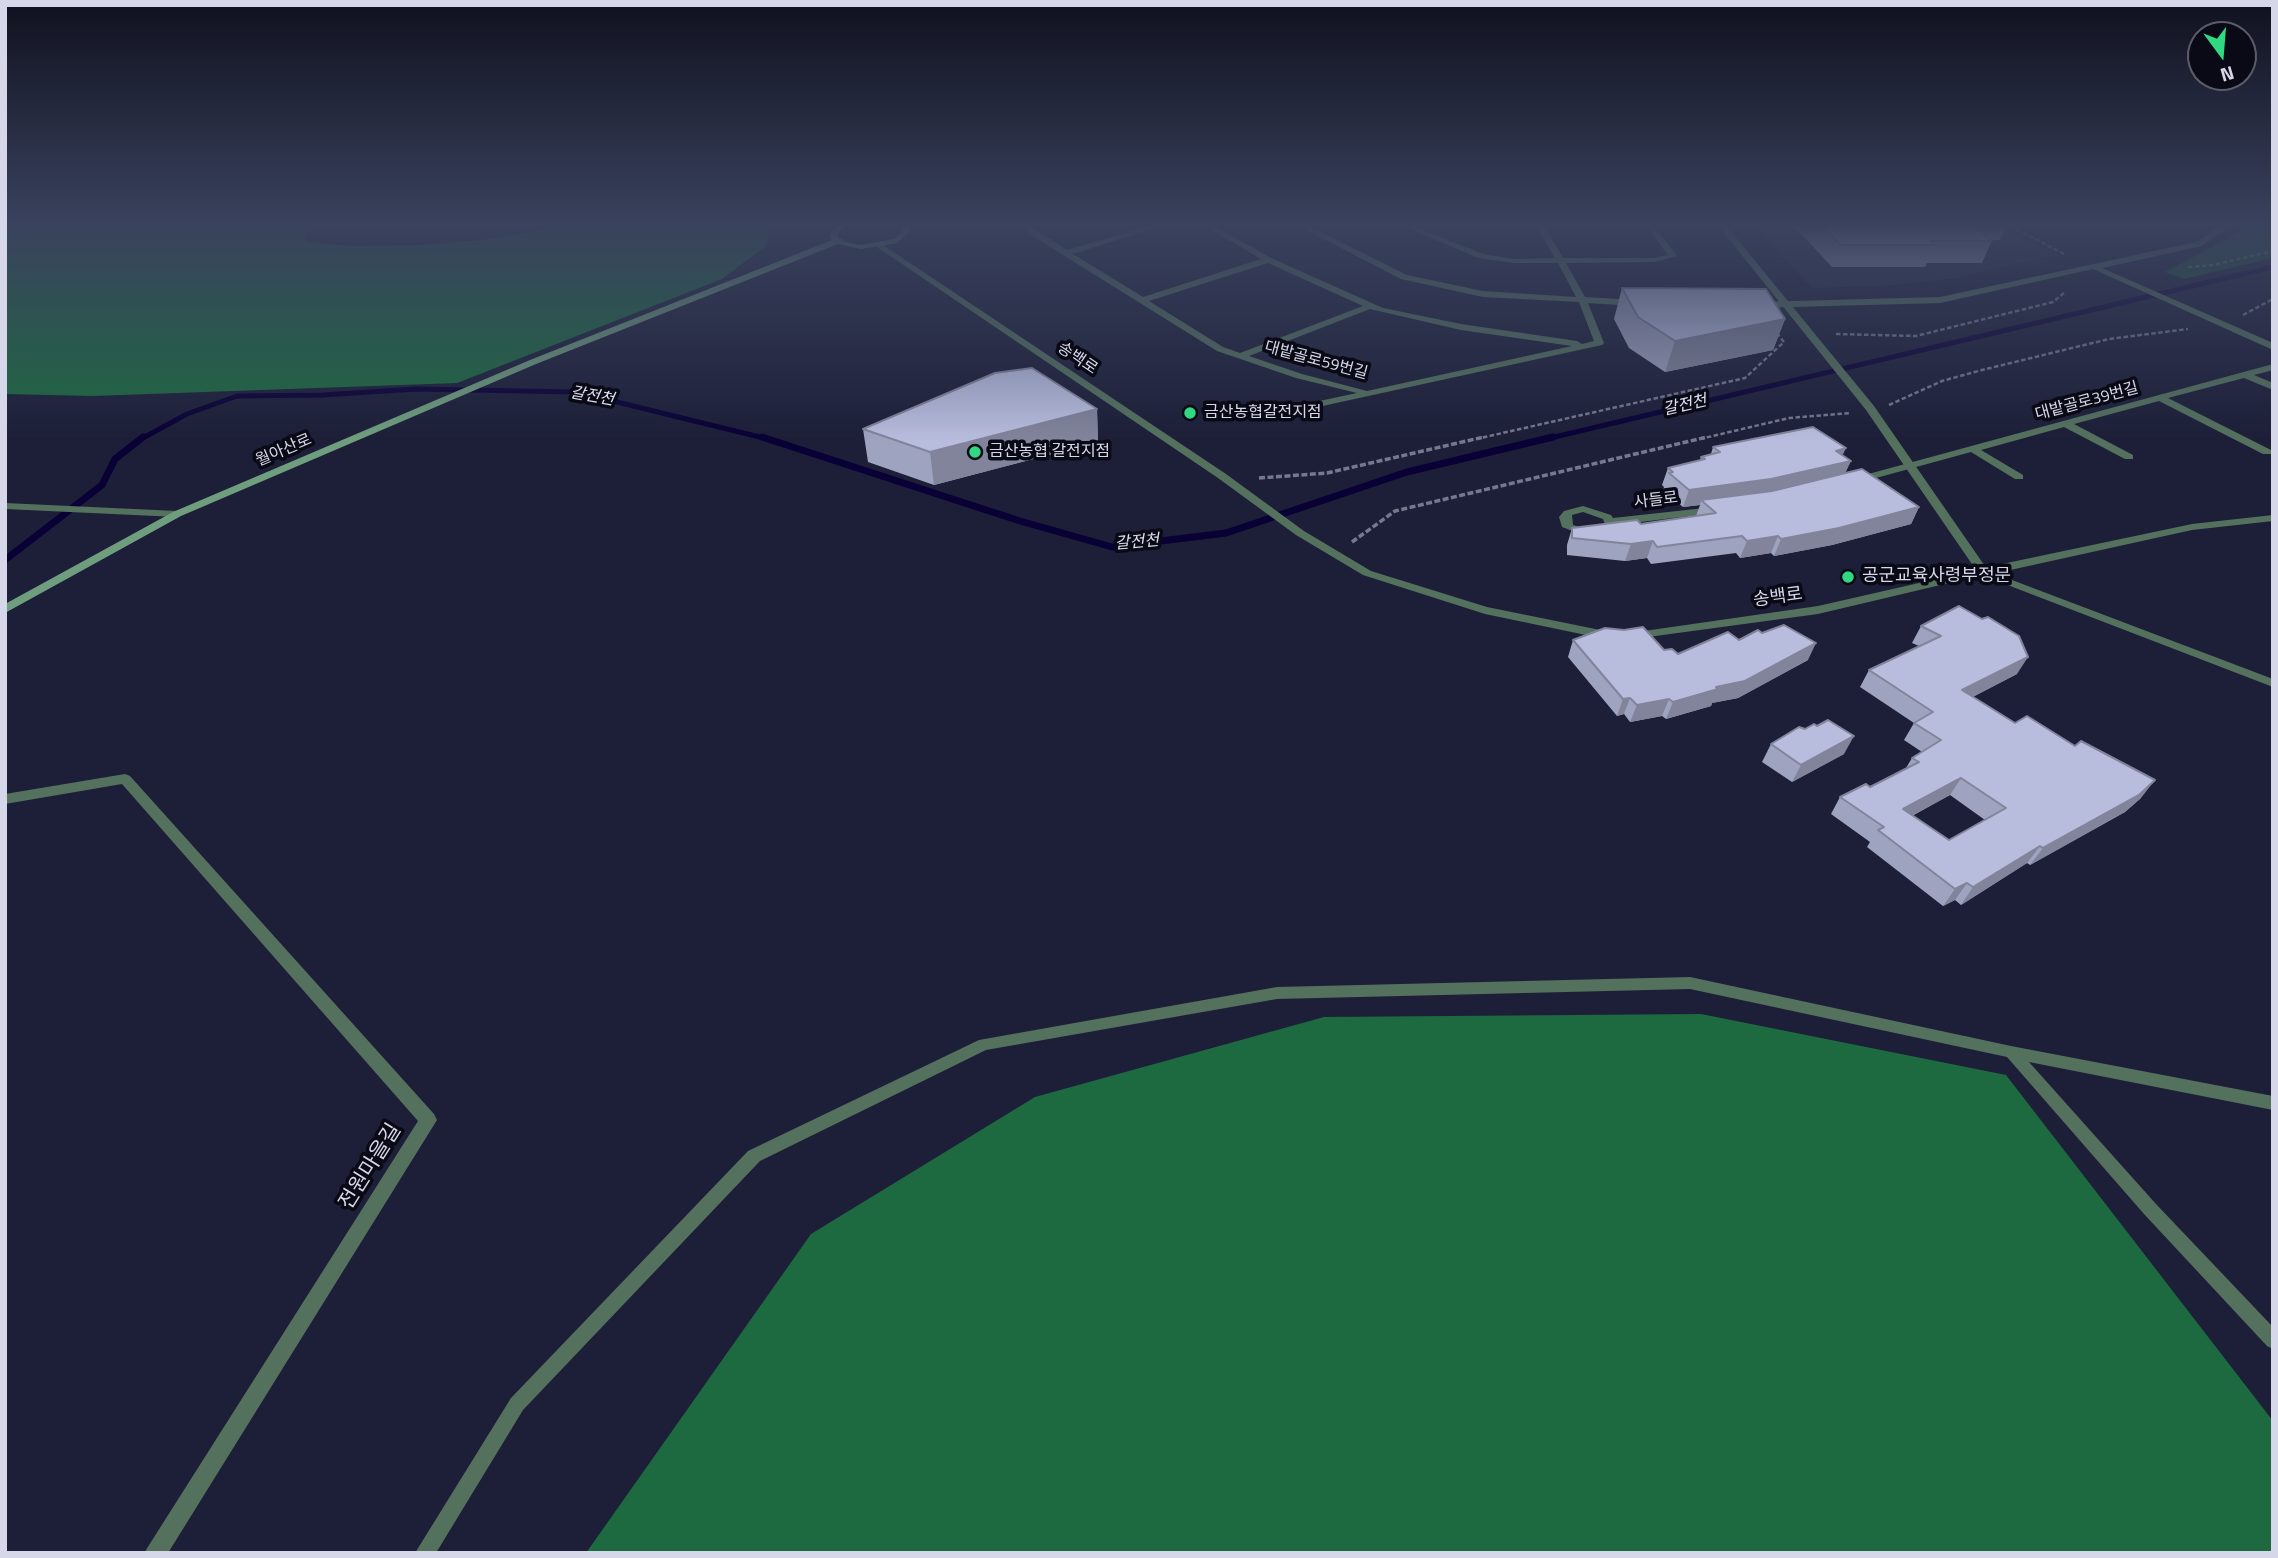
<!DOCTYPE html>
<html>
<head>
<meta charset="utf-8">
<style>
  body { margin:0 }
  #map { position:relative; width:2278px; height:1558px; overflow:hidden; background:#1d1f38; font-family:"Titillium Web",sans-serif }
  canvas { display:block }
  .frame { position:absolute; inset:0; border:7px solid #d6d8e9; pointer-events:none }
  .north { position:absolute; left:2187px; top:21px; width:70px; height:70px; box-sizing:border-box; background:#090a15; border:2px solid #5b5c6a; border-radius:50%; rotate:164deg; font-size:19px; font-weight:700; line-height:28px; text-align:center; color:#d6d8e9 }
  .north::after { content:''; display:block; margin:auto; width:24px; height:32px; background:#31d882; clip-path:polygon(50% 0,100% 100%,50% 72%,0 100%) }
</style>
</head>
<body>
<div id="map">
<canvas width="2278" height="1558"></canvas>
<div class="frame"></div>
<div class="north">N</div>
</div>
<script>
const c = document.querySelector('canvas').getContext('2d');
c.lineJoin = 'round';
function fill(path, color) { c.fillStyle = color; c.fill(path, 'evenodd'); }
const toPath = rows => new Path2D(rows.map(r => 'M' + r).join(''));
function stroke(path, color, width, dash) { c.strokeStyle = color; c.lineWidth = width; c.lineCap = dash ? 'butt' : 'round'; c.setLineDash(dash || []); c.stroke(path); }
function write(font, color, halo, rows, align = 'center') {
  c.font = font + ' "Titillium Web","Noto Sans KR",sans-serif'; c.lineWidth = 7; c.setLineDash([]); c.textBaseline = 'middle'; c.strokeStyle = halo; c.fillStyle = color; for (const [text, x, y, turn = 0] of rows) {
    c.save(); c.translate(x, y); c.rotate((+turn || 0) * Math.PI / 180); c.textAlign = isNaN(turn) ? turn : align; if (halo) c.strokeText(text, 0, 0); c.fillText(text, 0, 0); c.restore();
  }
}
const built = toPath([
  [1751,223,1993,223,2058,254,1956,278,1884,286,1812,288]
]);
const green = toPath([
  [2256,223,2273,223,2273,258,2184,279,2165,272]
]);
const forest = toPath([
  [5,223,422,223,320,227,304,234,307,242,352,246,421,245,482,240,575,224,764,223,769,233,767,245,722,279,457,383,93,396,5,394],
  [1701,1014,2006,1075,2273,1421,2273,1553,586,1553,811,1234,1035,1097,1324,1017]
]);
const streamFar1 = toPath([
  [141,439,187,414,237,396,323,395,416,389,576,392,768,439],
  [1546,439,2273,267]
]);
const stream = toPath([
  [762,437,1020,521,1112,547,1226,533,1407,472,1553,437],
  [5,560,102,485,115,459,143,437]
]);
const pathFar1 = toPath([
  [2004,223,2066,255],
  [2188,267,2213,265,2273,251],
  [2243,315,2273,299],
  [1836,334,1916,336,2053,302,2064,293],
  [1889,405,1942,381,1982,370,2109,339,2188,329],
  [1476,439,1745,378,1784,342,1775,331],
  [1700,439,1789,418,1851,413]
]);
const path = toPath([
  [1259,478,1327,473,1484,437],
  [1352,542,1395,511,1707,437]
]);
const service = toPath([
  [1983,569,2273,679,2273,687,1979,574,1978,572,1983,569],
  [1690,977,2011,1046,2273,1096,2273,1110,2029,1062,2156,1204,2273,1327,2273,1349,2267,1346,2144,1214,2007,1057,1690,989,1277,999,986,1050,760,1161,523,1410,436,1553,415,1553,511,1398,748,1151,979,1040,1277,987,1690,977]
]);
const minor = toPath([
  [897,223,906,223,902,225,897,223],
  [1028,223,1040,223,1032,227,1067,250,1158,223,1170,223,1073,254,1143,297,1261,259,1200,223,1209,223,1271,258,1383,308,1461,324,1577,341,1582,344,1594,341,1579,302,1483,297,1401,279,1293,223,1303,223,1407,275,1483,291,1576,297,1558,263,1514,263,1478,258,1396,223,1406,223,1483,254,1514,259,1555,258,1535,223,1543,223,1563,258,1655,258,1668,255,1644,223,1652,223,1677,256,1655,262,1566,263,1585,297,1635,300,1639,303,1635,306,1588,303,1604,343,1602,345,1295,412,1291,411,1291,407,1357,393,1296,378,1217,351,1031,235,1022,226,1028,223],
  [1268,263,1363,306,1240,353,1223,347,1149,301,1268,263],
  [1370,309,1461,330,1572,346,1367,391,1302,374,1249,356,1370,309],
  [2225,223,2234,223,2202,246,2102,268,2273,343,2273,350,2093,269,1940,303,1757,308,1753,305,1757,302,1940,297,2196,242,2225,223],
  [2273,364,2273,370,2254,375,2273,383,2273,390,2244,378,2168,398,2271,450,2271,454,2263,454,2159,401,2074,424,2133,455,2133,459,2125,459,2064,427,1981,450,2023,475,2023,479,2015,479,1971,452,1854,484,1849,481,1850,479,2273,364],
  [5,503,177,511,183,514,177,517,5,509,5,503],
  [1583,506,1611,515,1613,518,1714,507,1720,510,1714,513,1616,525,1618,527,1613,534,1594,539,1562,527,1559,517,1564,511,1583,506],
  [1583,512,1603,519,1606,527,1605,530,1595,532,1573,525,1572,515,1583,512],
  [2273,515,2273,521,2192,530,1983,576,1977,572,1983,568,2192,524,2273,515],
  [125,774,130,776,434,1114,437,1120,168,1553,144,1553,418,1121,122,784,5,804,5,794,125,774]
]);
const tertiary = toPath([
  [1716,223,1724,223,1874,406,1989,572,1987,574,1818,614,1626,640,1624,637,1626,634,1630,633,1818,606,1976,570,1866,410,1716,223],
  [880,243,1226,474,1304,531,1371,571,1487,607,1610,632,1616,636,1610,640,1485,614,1363,575,1296,535,1218,478,877,247,877,243,880,243]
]);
const secondary = toPath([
  [842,223,851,223,839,232,838,237,846,242,861,245,894,239,903,230,897,223,905,223,911,230,897,243,861,249,838,244,536,364,181,516,5,613,5,604,173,512,530,360,832,240,830,238,831,231,842,223]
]);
const wall = toPath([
  [1793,223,2008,223,2000,240,1992,240,1982,263,1927,263,1925,267,1832,267,1793,225],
  [1622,288,1785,319,1773,350,1665,372,1629,348,1614,319],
  [1097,409,1098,442,934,485,868,462,863,429],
  [1713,447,1843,456,1845,473,1919,507,1911,524,1832,545,1774,556,1771,553,1740,558,1736,553,1651,564,1647,558,1625,561,1567,555,1567,545,1572,528,1641,524,1696,516,1700,505,1683,507,1663,490,1664,487,1662,485,1668,468,1700,461,1701,457,1711,454],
  [1921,626,2017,674,1972,697,2015,723,2141,798,2125,812,2030,865,2027,863,1961,905,1955,900,1943,906,1867,847,1870,842,1831,814,1840,797,1870,787,1906,768,1912,758,1922,752,1904,740,1914,723,1860,687,1869,670,1919,646,1912,643],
  [1950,795,1985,820,1949,840,1912,816],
  [1573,640,1664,650,1678,654,1739,640,1808,660,1738,698,1712,703,1711,706,1666,719,1662,716,1630,722,1624,714,1617,716,1568,657],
  [1771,744,1844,754,1792,782,1762,762]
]);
const shadedWall = toPath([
  [1785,319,1773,350,1665,372,1675,341],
  [1097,409,1098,442,934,485,930,452],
  [1846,448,1839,463,1851,461,1843,478,1765,496,1701,500,1700,505,1683,507,1689,490],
  [1919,507,1911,524,1832,545,1774,556,1781,539],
  [1778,536,1771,553,1740,558,1747,541],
  [1653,541,1647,558,1625,561,1631,544],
  [1816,643,1808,660,1738,698,1712,703,1711,706,1666,719,1673,702,1716,687],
  [2028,657,2017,674,1952,708,1962,690],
  [1630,698,1624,714,1617,716,1623,699],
  [1669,699,1662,716,1630,722,1637,705],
  [1854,736,1844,754,1792,782,1801,765],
  [1961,778,1950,795,1892,826,1903,809],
  [2155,780,2141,798,2125,812,2030,865,2043,848],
  [2040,846,2027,863,1961,905,1973,887],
  [1967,883,1955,900,1943,906,1955,889]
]);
const building = toPath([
  [1819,223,1971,223,1992,241,1931,241,1935,245,1841,245,1819,223],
  [1622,288,1766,289,1785,319,1675,341,1638,317,1622,288],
  [1032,368,1097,409,930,452,863,429,995,373,1032,368],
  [1813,427,1846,448,1836,451,1851,461,1771,479,1689,490,1669,473,1673,472,1668,468,1705,459,1701,457,1720,452,1713,447,1813,427],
  [1862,469,1919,507,1839,528,1781,539,1778,536,1747,541,1742,536,1657,547,1653,541,1631,544,1572,538,1572,528,1637,520,1641,524,1716,513,1701,500,1772,491,1862,469],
  [1959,606,1982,619,1988,617,2019,636,2028,657,1962,690,2015,723,2027,716,2075,746,2081,741,2155,780,2139,795,2043,848,2040,846,1973,887,1967,883,1955,889,1878,830,1884,827,1840,797,1866,784,1870,787,1919,762,1912,758,1941,740,1914,723,1933,712,1869,670,1941,636,1921,626,1959,606],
  [1961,778,2006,808,1949,840,1903,809,1961,778],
  [1784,625,1816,643,1745,681,1716,687,1718,689,1673,702,1669,699,1637,705,1630,698,1623,699,1573,640,1605,628,1624,630,1643,627,1664,650,1672,649,1678,654,1728,632,1739,640,1758,630,1762,633,1784,625],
  [1828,720,1854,736,1801,765,1771,744,1799,727,1805,729,1814,724,1817,726,1828,720]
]);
const markers = [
  [1190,413,7,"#31d882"],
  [975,452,7,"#31d882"],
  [1848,577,7,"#31d882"]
];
const farStreetnames = [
  ["송백로",1077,359,34],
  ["대밭골로59번길",1316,361,15],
  ["대밭골로39번길",2087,402,-15],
  ["월아산로",284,451,-23],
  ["사들로",1656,501,-7]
];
const farWaternames = [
  ["갈전천",592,397,10],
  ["갈전천",1685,406,-13],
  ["갈전천",1137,543,-5]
];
const farPoinames = [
  ["금산농협갈전지점",1204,413],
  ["금산농협 갈전지점",989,452]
];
const poiNames = [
  ["공군교육사령부정문",1862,577]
];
const streetNames = [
  ["송백로",1778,598,-8]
];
const nearStreetnames = [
  ["전원마을길",371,1167,-58]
];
fill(built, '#262946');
fill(green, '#1b5534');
fill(forest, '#1d6a40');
stroke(streamFar1, '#090035', 5);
stroke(stream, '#090035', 7);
stroke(pathFar1, '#76788d', 2.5, [4.5, 2.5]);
stroke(path, '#76788d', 3.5, [6, 2.5]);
fill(service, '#54715d');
fill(minor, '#54715d');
fill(tertiary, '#54715d');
fill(secondary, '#6f9e7e');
fill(wall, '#9ea3bf');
fill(shadedWall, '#81849b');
fill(building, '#b8bdde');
stroke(building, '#81849b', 2);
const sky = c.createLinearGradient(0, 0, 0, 441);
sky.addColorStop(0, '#10111f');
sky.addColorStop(0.51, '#3a425e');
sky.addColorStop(1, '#3a425e00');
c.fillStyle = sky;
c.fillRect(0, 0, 2278, 441);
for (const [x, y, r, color] of markers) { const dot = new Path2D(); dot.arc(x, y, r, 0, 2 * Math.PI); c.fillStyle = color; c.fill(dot); stroke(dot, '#090a15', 2.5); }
write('16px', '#d6d8e9', '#090a15', farStreetnames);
write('italic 16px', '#dde0f3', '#090a15', farWaternames);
write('16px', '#d6d8e9', '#090a15', farPoinames, 'left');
write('18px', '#d6d8e9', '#090a15', poiNames, 'left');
write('18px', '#d6d8e9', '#090a15', streetNames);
write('21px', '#d6d8e9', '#090a15', nearStreetnames);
</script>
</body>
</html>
